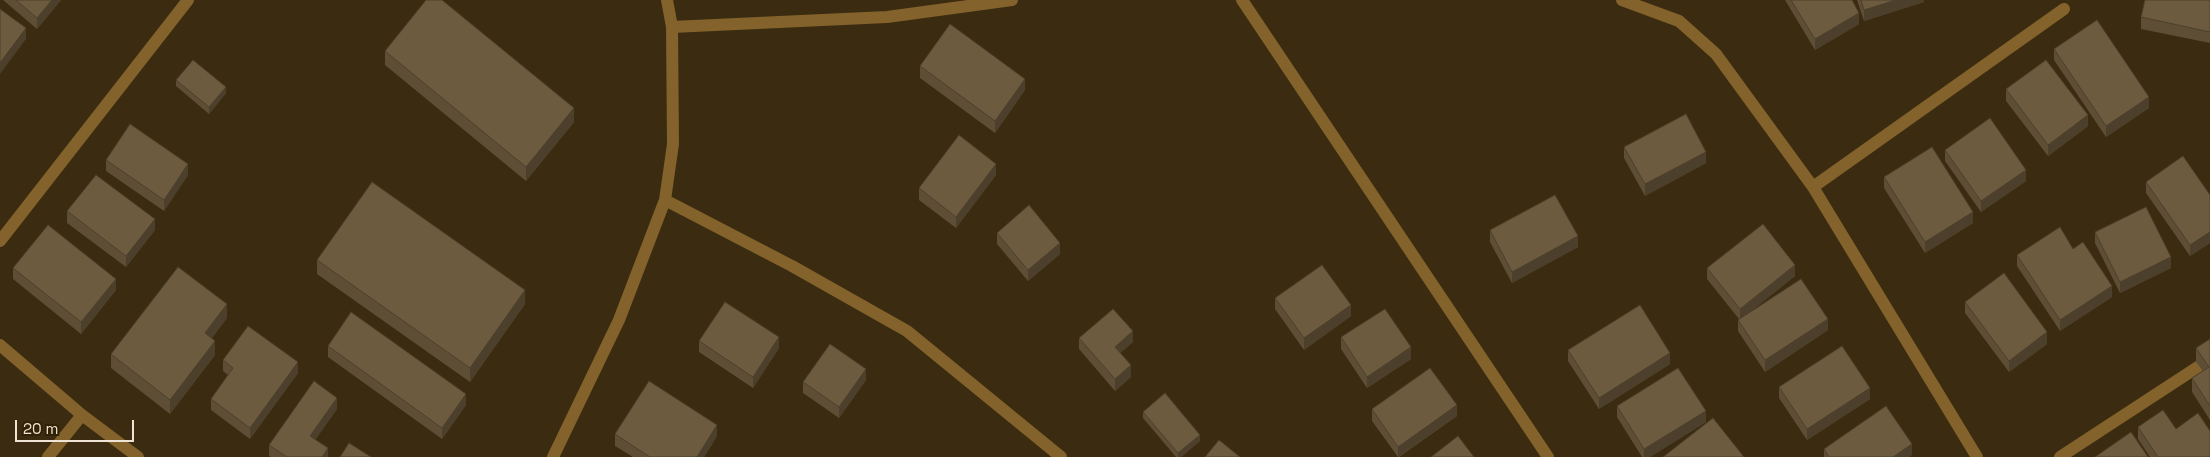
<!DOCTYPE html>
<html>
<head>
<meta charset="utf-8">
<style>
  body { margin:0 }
  #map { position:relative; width:2210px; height:457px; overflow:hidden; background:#3b2b10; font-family:"Space Grotesk",sans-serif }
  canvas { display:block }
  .scale { position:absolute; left:15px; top:420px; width:119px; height:22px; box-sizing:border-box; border:2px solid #eee3d4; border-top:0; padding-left:6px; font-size:15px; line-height:18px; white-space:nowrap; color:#eee3d4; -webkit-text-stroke:4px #312105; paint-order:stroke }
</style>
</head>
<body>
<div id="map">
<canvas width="2210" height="457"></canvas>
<div class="scale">20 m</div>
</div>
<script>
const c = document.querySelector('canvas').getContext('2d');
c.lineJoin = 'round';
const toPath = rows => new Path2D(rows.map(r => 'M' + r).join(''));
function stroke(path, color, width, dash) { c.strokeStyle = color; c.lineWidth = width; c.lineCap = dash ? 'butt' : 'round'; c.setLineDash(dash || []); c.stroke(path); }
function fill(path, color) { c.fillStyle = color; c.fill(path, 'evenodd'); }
const minor = toPath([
  [1242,0,1548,457],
  [1622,0,1679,21,1716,54,1813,187,1977,457],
  [672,27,887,17,1012,0],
  [1813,187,2064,9],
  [665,200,792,266,907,331,1061,457],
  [0,241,188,0],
  [0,345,82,415,138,457],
  [48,457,82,415],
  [553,457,619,320,665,200,673,144,672,27,667,0],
  [2060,457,2210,359]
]);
const wall = toPath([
  [3,0,61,0,37,29],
  [1785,0,1852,0,1859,24,1815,50],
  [1857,0,1924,0,1924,2,1864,21],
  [2210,0,2210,43,2141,29,2141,17],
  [2054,49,2149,108,2106,137,2054,60],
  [385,51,574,122,526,181,385,65],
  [920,66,1025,90,995,133,920,78],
  [176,80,226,93,209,114,176,86],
  [2006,89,2088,126,2048,156,2006,101],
  [1624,147,1706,163,1645,196,1624,158],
  [1945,150,2026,181,1981,212,1945,161],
  [106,160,188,175,164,211,106,171],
  [996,175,956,228,919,200,919,188],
  [1884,177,1973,223,1925,253,1884,188],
  [2146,182,2210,195,2210,243,2190,256,2146,193],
  [67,211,155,230,126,267,67,223],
  [1490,230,1578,247,1512,283,1490,242],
  [2095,232,2171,268,2120,293,2095,243],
  [997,233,1060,254,1028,281,997,244],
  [2073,249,2112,297,2060,331,2017,266,2017,255],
  [317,260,525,304,470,382,317,274],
  [13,268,116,290,81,334,13,279],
  [1707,268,1795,276,1750,312,1828,330,1765,372,1738,331,1738,320,1739,319,1707,279],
  [1275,298,1351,316,1304,350,1275,309],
  [1965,302,2047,344,2009,372,1965,313],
  [227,318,212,338,215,355,170,414,111,368,111,354],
  [1341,337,1411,359,1367,388,1341,349],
  [1079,338,1133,342,1120,353,1131,377,1115,391,1079,349],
  [2210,339,2210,420,2192,392,2192,378,2203,371,2196,362,2196,348],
  [699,341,779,348,753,388,699,352],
  [328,346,466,405,442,439,328,357],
  [1568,350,1670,364,1599,409,1568,361],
  [223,360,298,373,250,439,211,410,211,399,228,375,223,371],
  [866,380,839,418,803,393,803,382],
  [1779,387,1870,399,1807,440,1779,398],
  [1617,406,1706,422,1650,457,1642,457,1617,417],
  [337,409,315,440,328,457,271,457,269,456,269,445],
  [1372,409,1457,416,1399,457,1398,457,1372,421],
  [1143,412,1200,441,1181,457,1176,457,1143,418],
  [2138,427,2176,429,2210,457,2150,457,2138,439],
  [615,434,717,436,704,457,633,457,615,446],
  [1824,449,1912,455,1909,457,1824,457]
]);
const shadedWall = toPath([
  [52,0,61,0,37,29,37,18],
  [1896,0,1924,0,1924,2,1864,21,1864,10],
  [1859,13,1859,24,1815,50,1815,39],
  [26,28,26,39,0,74,0,63],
  [1025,79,1025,90,995,133,995,121],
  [226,87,226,93,209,114,209,107],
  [2149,97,2149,108,2106,137,2106,126],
  [574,108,574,122,526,181,526,167],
  [2088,115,2088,126,2048,156,2048,145],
  [1706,152,1706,163,1645,196,1645,184],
  [188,164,188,175,164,211,164,200],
  [996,164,996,175,956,228,956,217],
  [2026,170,2026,181,1981,212,1981,201],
  [1973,212,1973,223,1925,253,1925,242],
  [155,219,155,230,126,267,126,256],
  [2210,232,2210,243,2190,256,2190,245],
  [1578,236,1578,247,1512,283,1512,272],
  [1060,243,1060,254,1028,281,1028,270],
  [2171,257,2171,268,2120,293,2120,282],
  [1795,265,1795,276,1740,320,1740,309],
  [116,279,116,290,81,334,81,322],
  [2112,286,2112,297,2060,331,2060,320],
  [525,290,525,304,470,382,470,368],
  [227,304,227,318,205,347,205,333],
  [1351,305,1351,316,1304,350,1304,338],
  [1828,319,1828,330,1765,372,1765,360],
  [1133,331,1133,342,1115,358,1115,347],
  [2047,332,2047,344,2009,372,2009,361],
  [779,337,779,348,753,388,753,377],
  [215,341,215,355,170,414,170,400],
  [1411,347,1411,359,1367,388,1367,377],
  [1670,353,1670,364,1599,409,1599,398],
  [298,362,298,373,250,439,250,428],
  [1131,365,1131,377,1115,391,1115,379],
  [866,369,866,380,839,418,839,407],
  [1870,388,1870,399,1807,440,1807,429],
  [466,394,466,405,442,439,442,428],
  [337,398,337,409,310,447,310,436],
  [1457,405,1457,416,1398,457,1398,447],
  [1706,411,1706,422,1650,457,1644,457,1644,449],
  [717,425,717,436,704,457,697,457],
  [1200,435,1200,441,1181,457,1178,457,1178,453],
  [1912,444,1912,455,1909,457,1893,457],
  [328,448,328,457,322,457]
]);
const building = toPath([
  [16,0,52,0,37,18,16,0],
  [426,0,442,0,574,108,526,167,385,51,426,0],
  [1791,0,1852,0,1859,13,1815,39,1791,0],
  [1861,0,1896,0,1864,10,1861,0],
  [2145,0,2210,0,2210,32,2141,17,2145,0],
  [0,9,26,28,0,63,0,9],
  [2097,20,2149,97,2106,126,2054,49,2097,20],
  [950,24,1025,79,995,121,920,66,950,24],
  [193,60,226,87,209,107,176,80,193,60],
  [2046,60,2088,115,2048,145,2006,89,2046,60],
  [1686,114,1706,152,1645,184,1624,147,1686,114],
  [1990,118,2026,170,1981,201,1945,150,1990,118],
  [130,124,188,164,164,200,106,160,130,124],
  [959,135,996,164,956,217,919,188,959,135],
  [1932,147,1973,212,1925,242,1884,177,1932,147],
  [2183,156,2210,195,2210,232,2190,245,2146,182,2183,156],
  [96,175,155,219,126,256,67,211,96,175],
  [372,182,525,290,470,368,317,260,372,182],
  [1555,195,1578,236,1512,272,1490,230,1555,195],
  [1029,205,1060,243,1028,270,997,233,1029,205],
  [2146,207,2171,257,2120,282,2095,232,2146,207],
  [1763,224,1795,265,1740,309,1707,268,1763,224],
  [48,225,116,279,81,322,13,268,48,225],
  [2060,227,2073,249,2083,242,2112,286,2060,320,2017,255,2060,227],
  [1322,265,1351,305,1304,338,1275,298,1322,265],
  [178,267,227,304,205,333,215,341,170,400,111,354,178,267],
  [2004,273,2047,332,2009,361,1965,302,2004,273],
  [1801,279,1828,319,1765,360,1738,320,1801,279],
  [725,302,779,337,753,377,699,341,725,302],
  [1640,305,1670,353,1599,398,1568,350,1640,305],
  [1113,309,1133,331,1115,347,1131,365,1115,379,1079,338,1113,309],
  [1385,309,1411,347,1367,377,1341,337,1385,309],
  [351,312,466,394,442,428,328,346,351,312],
  [248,326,298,362,250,428,211,399,233,368,223,360,248,326],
  [2210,339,2210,406,2192,378,2209,367,2196,348,2210,339],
  [830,344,866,369,839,407,803,382,830,344],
  [1842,346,1870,388,1807,429,1779,387,1842,346],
  [1430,368,1457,405,1398,447,1372,409,1430,368],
  [1678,368,1706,411,1644,449,1617,406,1678,368],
  [314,381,337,398,310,436,328,448,322,457,287,457,269,445,314,381],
  [649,381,717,425,697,457,650,457,615,434,649,381],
  [1165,393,1200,435,1178,453,1143,412,1165,393],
  [1886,406,1912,444,1893,457,1829,457,1824,449,1886,406],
  [2163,410,2176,429,2198,413,2210,431,2210,457,2158,457,2138,427,2163,410],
  [1713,418,1744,457,1663,457,1713,418],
  [2131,432,2148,457,2095,457,2131,432],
  [1458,436,1474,457,1431,457,1458,436],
  [1219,440,1240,457,1205,457,1219,440],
  [349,443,371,457,340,457,349,443]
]);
stroke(minor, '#83622b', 12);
fill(wall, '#5e4e36');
fill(shadedWall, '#4c402c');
fill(building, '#6d5b3f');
stroke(building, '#4c402c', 1);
</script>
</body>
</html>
